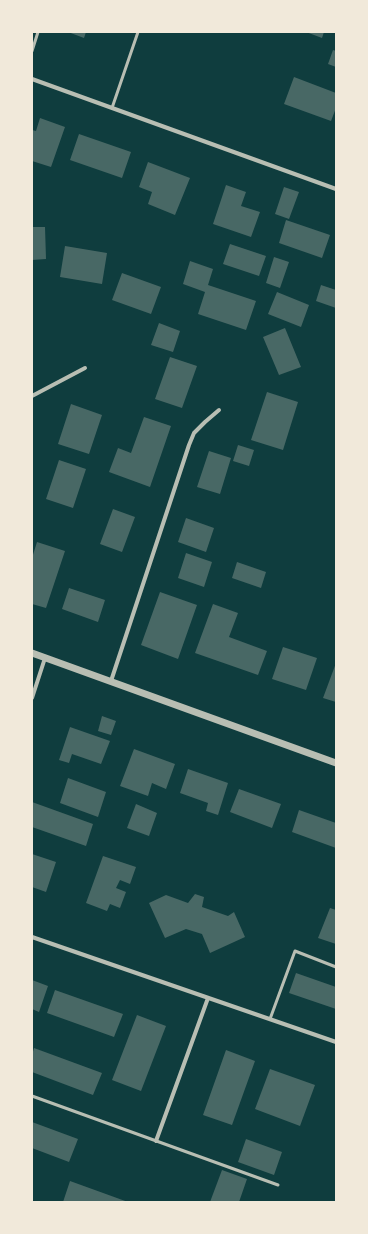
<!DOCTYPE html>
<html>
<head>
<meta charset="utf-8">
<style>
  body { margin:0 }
  #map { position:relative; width:368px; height:1234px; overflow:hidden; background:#0f3d3e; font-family:Roboto,sans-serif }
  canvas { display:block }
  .frame { position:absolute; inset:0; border:33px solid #f1e9da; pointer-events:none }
</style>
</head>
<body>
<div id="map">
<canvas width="368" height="1234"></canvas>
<div class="frame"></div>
</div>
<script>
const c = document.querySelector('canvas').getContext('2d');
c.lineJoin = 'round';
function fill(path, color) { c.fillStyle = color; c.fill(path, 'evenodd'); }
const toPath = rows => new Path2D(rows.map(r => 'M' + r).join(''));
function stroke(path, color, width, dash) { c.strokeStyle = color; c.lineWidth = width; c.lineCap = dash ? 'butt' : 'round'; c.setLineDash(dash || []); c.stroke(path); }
const building = toPath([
  [68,32,86,32,84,38],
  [306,32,324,32,322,38],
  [333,50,336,51,336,67,328,64],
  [294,77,336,93,336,108,331,121,284,104],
  [40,118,65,127,51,167,32,161,32,130,36,131],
  [79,134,131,152,122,178,70,160],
  [148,162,190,178,175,215,148,204,152,192,139,187],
  [226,185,246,192,241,206,260,212,251,237,213,224],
  [284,187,299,192,289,219,275,214],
  [286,220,330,235,322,258,279,243],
  [32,227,45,227,46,259,32,260],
  [230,244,266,256,259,276,223,264],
  [65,246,107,253,102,284,60,277],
  [274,257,289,262,280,288,266,283],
  [190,261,213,269,208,285,256,301,246,330,198,314,205,292,183,284],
  [122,273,161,287,151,314,112,300],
  [321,285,336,290,336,308,316,301],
  [277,292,309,305,301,327,268,314],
  [159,323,180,331,173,352,151,345],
  [285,328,301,367,279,375,263,337],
  [170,357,197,366,182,408,155,399],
  [267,392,298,402,283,450,251,440],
  [71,404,102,415,89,454,58,444],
  [144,417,171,426,150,487,109,472,118,448,131,453],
  [238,445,254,450,249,466,233,461],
  [209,451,231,458,220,494,197,487],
  [59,460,86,469,73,508,46,499],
  [113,509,135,517,122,552,100,544],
  [186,518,214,528,206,552,178,542],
  [37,542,65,551,46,608,32,604,32,558],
  [186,553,212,562,204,587,178,578],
  [237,562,266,572,261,588,232,578],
  [69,588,105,600,98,622,62,609],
  [160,592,197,605,178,659,141,645],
  [213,604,238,613,229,637,267,651,258,675,195,653],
  [283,647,317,658,306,690,272,679],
  [336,663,336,702,323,698],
  [102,716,116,721,111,735,98,731],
  [70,727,110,741,101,764,72,754,69,763,59,760],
  [134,749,175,764,166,789,152,783,148,796,120,786],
  [188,769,228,783,218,815,206,811,208,803,180,793],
  [68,778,106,792,98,817,60,803],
  [239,789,281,804,272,828,230,812],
  [32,802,93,824,86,846,32,827],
  [136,804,157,813,149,836,127,828],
  [299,810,336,823,336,848,292,832],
  [32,854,56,862,46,892,32,887],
  [103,856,136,867,130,884,120,880,116,888,126,892,120,908,110,904,107,911,86,903],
  [195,894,204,897,202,907,228,916,234,912,245,937,210,953,202,934,186,929,165,938,149,903,166,895,188,903],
  [330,908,336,910,336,944,318,938],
  [296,973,336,987,336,1009,289,993],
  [32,980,48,986,39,1012,32,1009],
  [55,990,123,1014,114,1037,47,1013],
  [137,1015,166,1026,141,1091,112,1080],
  [34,1048,102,1073,93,1095,32,1072,32,1055],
  [226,1050,255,1061,232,1125,203,1115],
  [270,1069,315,1085,300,1126,255,1109],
  [32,1122,78,1139,69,1162,32,1148],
  [246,1139,282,1152,274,1175,238,1162],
  [222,1170,247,1179,239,1202,210,1202],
  [70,1181,128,1202,63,1202]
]);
const service = toPath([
  [32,51,38,32],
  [112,108,138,32],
  [270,1019,295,951,336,967],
  [32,1096,278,1185]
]);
const minor = toPath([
  [32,79,336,189],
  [32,396,85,368],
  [111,681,189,445,194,433,205,422,219,410],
  [32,698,45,658],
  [32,937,336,1042],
  [156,1141,208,998]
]);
const tertiary = toPath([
  [32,653,336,763]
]);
fill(building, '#486865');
stroke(service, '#b8beb3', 3);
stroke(minor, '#b8beb3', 4);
stroke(tertiary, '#b8beb3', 7);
</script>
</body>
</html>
